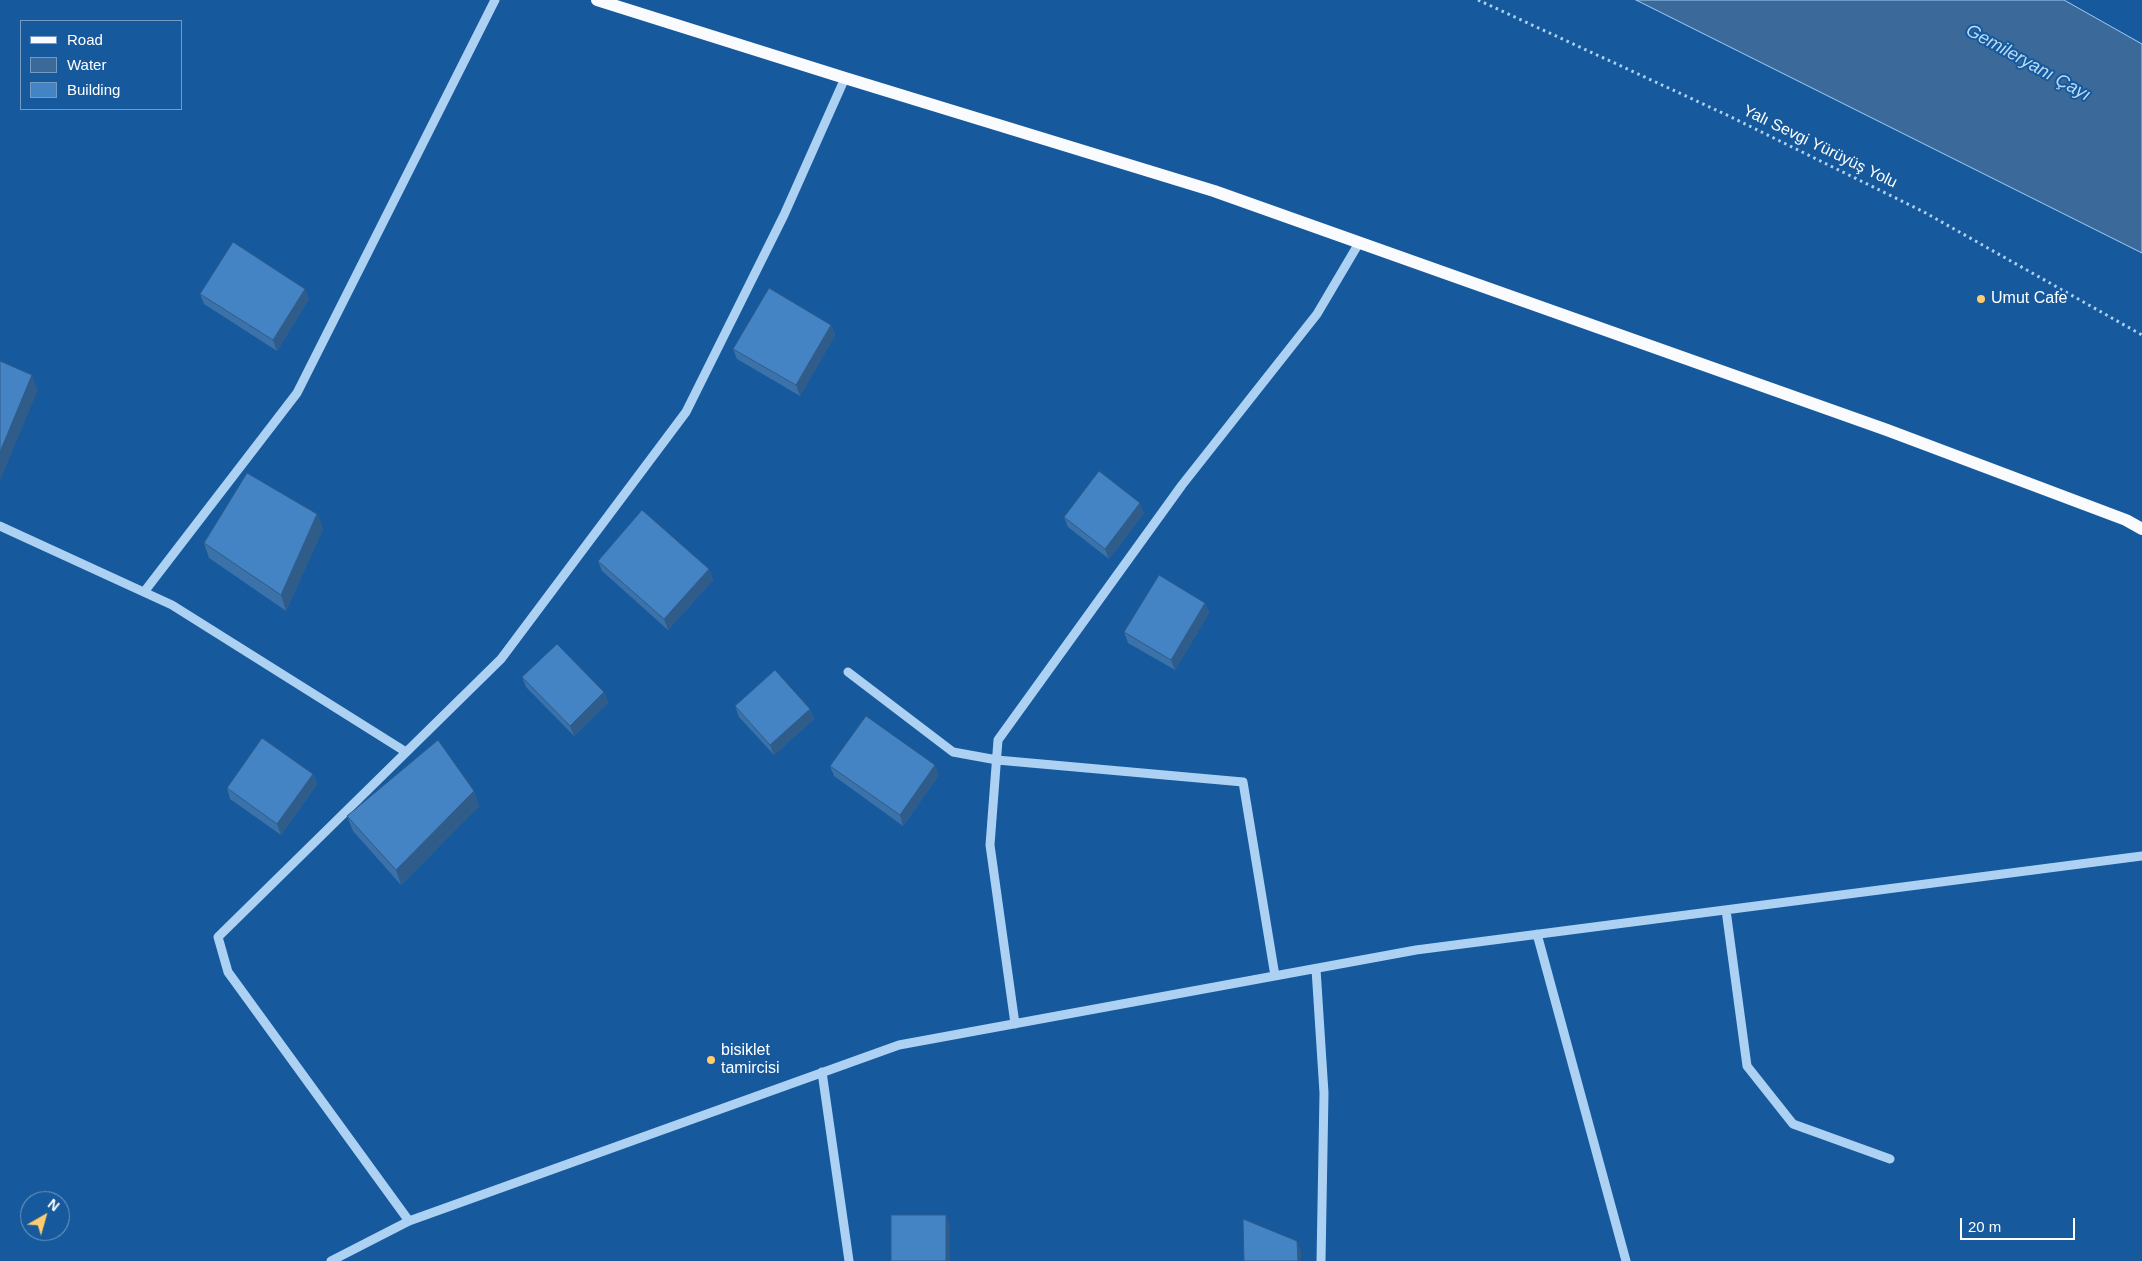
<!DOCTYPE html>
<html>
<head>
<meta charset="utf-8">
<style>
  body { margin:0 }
  #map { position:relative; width:2142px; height:1261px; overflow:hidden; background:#16599c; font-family:Helvetica,sans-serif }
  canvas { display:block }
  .legend { position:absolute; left:20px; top:20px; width:162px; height:90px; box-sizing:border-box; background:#16599c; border:1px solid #739bc4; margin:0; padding:6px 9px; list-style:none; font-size:15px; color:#fff }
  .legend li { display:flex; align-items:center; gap:10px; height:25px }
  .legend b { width:25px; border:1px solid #739bc4 }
  .north { position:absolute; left:20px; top:1191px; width:50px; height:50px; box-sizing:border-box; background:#16599c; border:1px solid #739bc4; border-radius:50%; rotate:38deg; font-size:14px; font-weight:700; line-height:20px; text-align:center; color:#fff }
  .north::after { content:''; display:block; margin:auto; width:18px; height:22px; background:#ffcd6f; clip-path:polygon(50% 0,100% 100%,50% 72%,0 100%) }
  .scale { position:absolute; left:1960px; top:1218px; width:115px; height:22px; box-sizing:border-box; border:2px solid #fff; border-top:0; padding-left:6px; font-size:15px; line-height:18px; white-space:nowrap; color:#fff; -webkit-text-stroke:4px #16599c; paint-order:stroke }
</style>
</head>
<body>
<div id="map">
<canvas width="2142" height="1261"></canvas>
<ul class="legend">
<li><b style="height:6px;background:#f9fbff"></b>Road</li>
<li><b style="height:14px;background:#3b6a9a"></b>Water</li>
<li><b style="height:14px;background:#4484c5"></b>Building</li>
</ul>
<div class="north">N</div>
<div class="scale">20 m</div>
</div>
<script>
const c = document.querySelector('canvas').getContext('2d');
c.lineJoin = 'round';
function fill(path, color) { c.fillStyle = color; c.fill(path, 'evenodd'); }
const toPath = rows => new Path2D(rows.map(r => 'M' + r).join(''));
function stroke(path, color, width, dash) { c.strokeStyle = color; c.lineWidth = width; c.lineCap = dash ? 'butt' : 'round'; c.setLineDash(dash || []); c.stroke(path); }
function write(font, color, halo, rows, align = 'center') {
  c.font = font + ' Helvetica,sans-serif'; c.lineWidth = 4; c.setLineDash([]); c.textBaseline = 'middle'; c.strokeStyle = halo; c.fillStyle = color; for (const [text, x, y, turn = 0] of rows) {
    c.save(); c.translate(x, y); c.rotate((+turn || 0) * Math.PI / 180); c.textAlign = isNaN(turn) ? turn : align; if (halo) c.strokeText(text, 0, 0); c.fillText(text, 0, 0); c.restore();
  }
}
const water = toPath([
  [1636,0,2064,0,2142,44,2142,253,1636,0]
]);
const path = toPath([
  [1478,0,1727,115,1924,212,2142,335]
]);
const minor = toPath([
  [0,526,172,605,406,752],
  [144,592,297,393,495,0],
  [848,672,953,752,997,760,1243,782,1275,976],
  [1726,910,1747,1066,1793,1124,1890,1159],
  [1537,934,1626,1261],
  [1316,969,1324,1093,1321,1261],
  [1015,1024,990,845,998,740,1182,485,1317,314,1359,243],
  [822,1072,849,1261],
  [409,1221,228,972,218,937,501,659,686,412,784,215,845,78],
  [331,1261,409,1221,899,1045,1416,950,2142,856]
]);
const major = toPath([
  [597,0,845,78,1214,191,1887,430,2126,520,2142,529]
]);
const wall = toPath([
  [305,289,309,299,277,351,204,304,200,294],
  [831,325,835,335,800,396,737,359,733,349],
  [1144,513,1109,559,1068,527,1064,517],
  [317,514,323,529,286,611,209,558,204,543],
  [598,561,709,569,713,580,668,630,602,571],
  [1205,603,1209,613,1175,670,1128,643,1124,632],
  [522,677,604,692,608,703,574,736,526,687],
  [735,706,810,709,814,719,774,755,739,717],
  [830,766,939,775,903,826,834,776],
  [313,774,317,784,281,835,230,799,227,788],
  [474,791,479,806,401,885,353,831,347,816]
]);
const shadedWall = toPath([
  [305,289,309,299,277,351,273,340],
  [831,325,835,335,800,396,796,385],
  [32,375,38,390,0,481,0,452],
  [1140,503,1144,513,1109,559,1105,549],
  [317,514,323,529,286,611,281,595],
  [709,569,713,580,668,630,664,619],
  [1205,603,1209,613,1175,670,1171,660],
  [604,692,608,703,574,736,570,726],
  [810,709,814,719,774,755,770,745],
  [935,765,939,775,903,826,900,815],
  [313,774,317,784,281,835,277,824],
  [474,791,479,806,401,885,396,870],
  [946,1215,950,1226,950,1261,946,1261],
  [1297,1241,1301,1251,1301,1261,1298,1261]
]);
const building = toPath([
  [233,242,305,289,273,340,200,294,233,242],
  [769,288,831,325,796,385,733,349,769,288],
  [0,361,32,375,0,452,0,361],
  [1099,471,1140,503,1105,549,1064,517,1099,471],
  [247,473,317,514,281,595,204,543,247,473],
  [642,510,709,569,664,619,598,561,642,510],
  [1159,575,1205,603,1171,660,1124,632,1159,575],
  [557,644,604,692,570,726,522,677,557,644],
  [775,670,810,709,770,745,735,706,775,670],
  [866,716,935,765,900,815,830,766,866,716],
  [262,738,313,774,277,824,227,788,262,738],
  [438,740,474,791,396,870,347,816,438,740],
  [891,1215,946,1215,946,1261,891,1261,891,1215],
  [1243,1219,1297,1241,1298,1261,1244,1261,1243,1219]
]);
const markers = [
  [1981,299,5,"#ffcd6f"],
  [711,1060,5,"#ffcd6f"]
];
const streetNames = [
  ["Yalı Sevgi Yürüyüş Yolu",1820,147,26]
];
const poiNames = [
  ["Umut Cafe",1991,299],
  ["bisiklet",721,1051],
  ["tamircisi",721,1069]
];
const waterNames = [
  ["Gemileryanı Çayı",2028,63,29]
];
fill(water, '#3b6a9a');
stroke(water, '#a0ccf5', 1);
stroke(path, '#add1f3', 3, [2.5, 4]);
stroke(minor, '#add1f3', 9);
stroke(major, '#f9fbff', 12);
fill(wall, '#3a72a9');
fill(shadedWall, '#305c8a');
fill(building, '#4484c5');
stroke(building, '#305c8a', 1);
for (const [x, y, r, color] of markers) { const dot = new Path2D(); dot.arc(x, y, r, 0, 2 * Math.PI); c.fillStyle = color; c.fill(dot); stroke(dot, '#16599c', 2); }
write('16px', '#fff', '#16599c', streetNames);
write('16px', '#fff', '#16599c', poiNames, 'left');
write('italic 18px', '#badaf9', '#16599c', waterNames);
</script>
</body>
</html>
